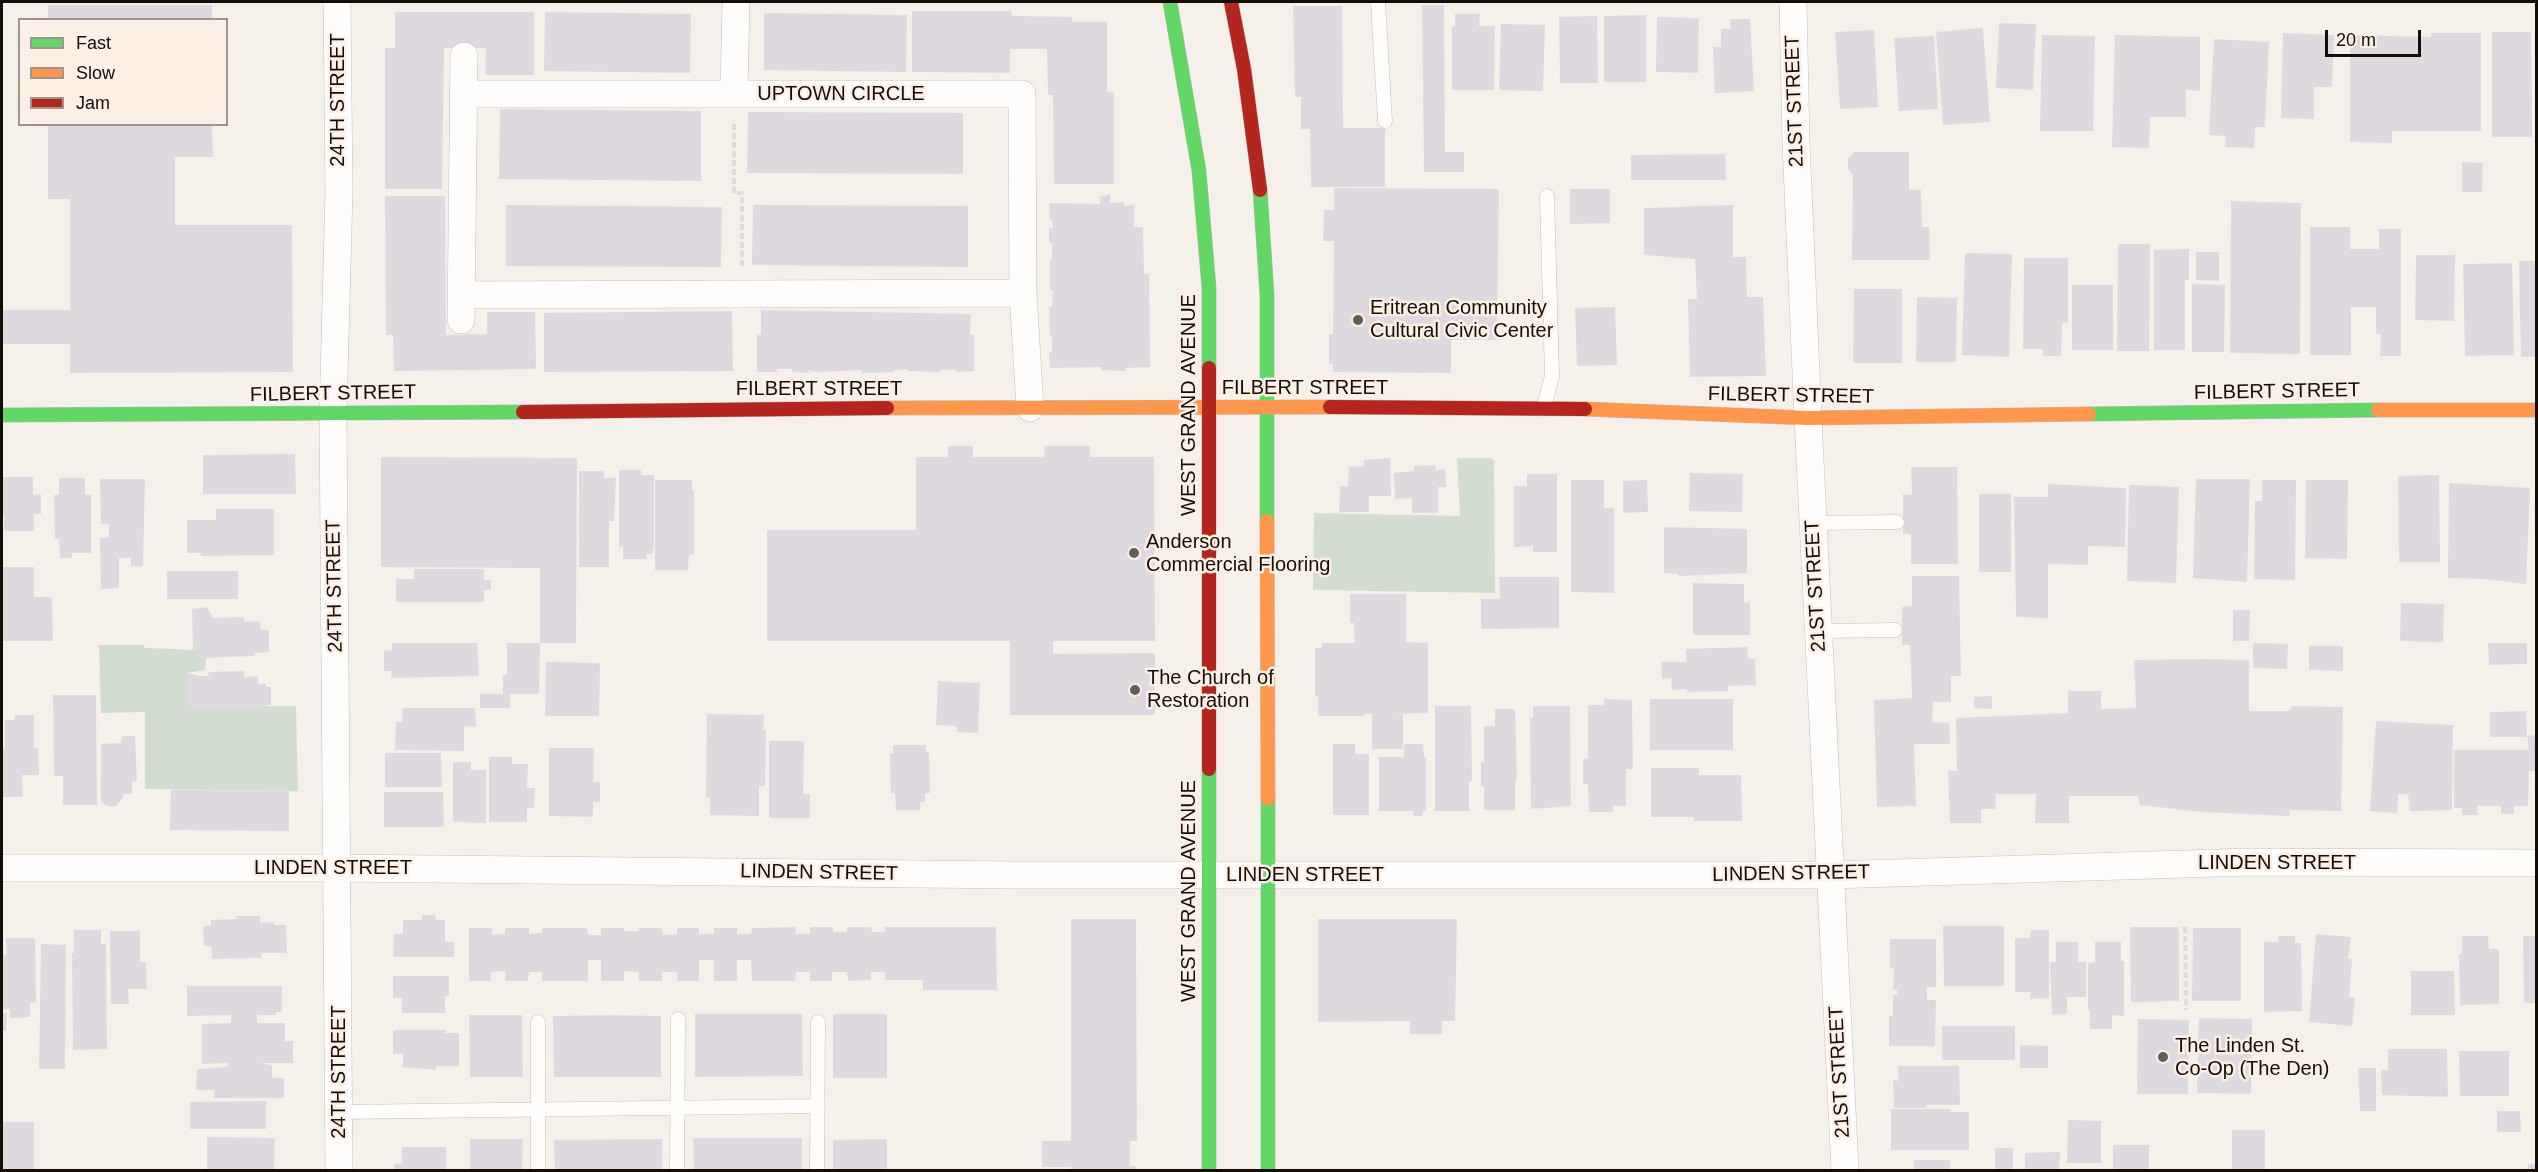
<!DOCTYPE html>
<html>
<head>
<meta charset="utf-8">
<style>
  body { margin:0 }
  #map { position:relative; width:2538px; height:1172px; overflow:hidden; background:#f6f0eb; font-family:Helvetica,sans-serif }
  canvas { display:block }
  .frame { position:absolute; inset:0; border:3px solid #160d06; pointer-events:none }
  .legend { position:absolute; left:18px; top:18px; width:210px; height:108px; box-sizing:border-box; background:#fbefe6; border:2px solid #9f958c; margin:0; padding:8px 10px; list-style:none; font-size:18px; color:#160d06 }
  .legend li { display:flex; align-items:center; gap:12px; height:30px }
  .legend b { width:30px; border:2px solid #9f958c }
  .scale { position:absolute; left:2325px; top:30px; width:96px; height:27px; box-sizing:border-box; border:3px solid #160d06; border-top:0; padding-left:8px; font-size:18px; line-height:21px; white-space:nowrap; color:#160d06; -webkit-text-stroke:4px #fbefe6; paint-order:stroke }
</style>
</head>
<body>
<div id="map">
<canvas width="2538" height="1172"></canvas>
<div class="frame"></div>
<ul class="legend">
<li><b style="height:8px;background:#63d668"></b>Fast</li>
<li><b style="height:8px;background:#ff974d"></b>Slow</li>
<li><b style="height:8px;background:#b3261e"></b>Jam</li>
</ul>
<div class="scale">20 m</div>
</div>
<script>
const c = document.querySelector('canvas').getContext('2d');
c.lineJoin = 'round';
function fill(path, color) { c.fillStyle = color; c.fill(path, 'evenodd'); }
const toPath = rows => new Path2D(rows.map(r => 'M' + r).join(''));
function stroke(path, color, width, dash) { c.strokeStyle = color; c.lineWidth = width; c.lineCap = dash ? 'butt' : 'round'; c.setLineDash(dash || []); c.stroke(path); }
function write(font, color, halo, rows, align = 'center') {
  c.font = font + ' Helvetica,sans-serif'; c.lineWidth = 5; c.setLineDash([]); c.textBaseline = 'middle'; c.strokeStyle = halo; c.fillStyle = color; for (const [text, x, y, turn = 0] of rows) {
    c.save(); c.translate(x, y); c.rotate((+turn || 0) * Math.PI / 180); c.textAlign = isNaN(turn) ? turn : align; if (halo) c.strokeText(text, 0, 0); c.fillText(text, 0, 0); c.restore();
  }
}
const green = toPath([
  [1457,458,1491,458,1494,461,1495,593,1313,590,1314,513,1460,516],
  [99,645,144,645,145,648,200,650,206,658,205,670,187,673,200,676,186,676,186,707,296,706,298,791,145,789,145,712,101,713]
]);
const building = toPath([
  [48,5,212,5,212,20,48,20],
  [1422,5,1444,5,1445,152,1464,152,1464,172,1424,172],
  [1293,6,1342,6,1343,128,1385,128,1385,187,1311,187,1310,129,1301,129,1301,97,1295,97],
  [912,11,1011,11,1012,16,1072,17,1072,22,1107,22,1107,92,1114,92,1114,184,1054,184,1053,95,1048,95,1047,49,1010,49,1010,73,912,72],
  [395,12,534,12,534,75,485,75,486,48,444,48,442,189,385,189,385,48,395,48],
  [545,12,691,14,690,73,544,71],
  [764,13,907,15,906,72,764,70],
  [1455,14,1480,14,1479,26,1495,26,1494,90,1452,90,1452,26,1455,26],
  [1646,15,1646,82,1604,82,1604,16],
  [1597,16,1598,83,1560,83,1559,17],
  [1657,17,1699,18,1698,73,1656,72],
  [1730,19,1750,19,1754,91,1715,93,1713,47,1721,47,1721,29,1731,29],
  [1999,23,2036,24,2033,90,1996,88],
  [1501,24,1545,25,1543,91,1499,90],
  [1983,28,1990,122,1943,125,1936,32],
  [1874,30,1878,107,1840,109,1835,32],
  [2492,32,2531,32,2532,137,2492,137],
  [2283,33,2334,35,2332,87,2314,87,2314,119,2281,118],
  [2431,33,2481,33,2481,131,2392,131,2392,143,2350,142,2350,35,2431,37],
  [2042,35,2095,36,2093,131,2040,131],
  [2115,35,2200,37,2200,91,2186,90,2186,117,2150,117,2149,148,2112,147],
  [1934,36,1938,109,1899,111,1894,38],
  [2214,39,2269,42,2265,127,2255,127,2254,148,2225,147,2226,136,2209,135],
  [500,109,701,111,701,181,499,179],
  [748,112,963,113,963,174,747,173],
  [48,124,212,124,213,157,175,157,175,225,292,225,293,372,70,373,70,344,2,344,2,310,70,310,70,199,48,199],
  [1854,152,1909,152,1909,190,1921,190,1922,227,1929,227,1930,260,1852,260,1853,175,1848,169,1848,159],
  [1725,154,1726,180,1631,180,1631,155],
  [2462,162,2483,163,2482,192,2462,192],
  [1334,188,1499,189,1497,340,1451,340,1451,373,1333,372,1333,365,1329,364,1329,334,1333,334,1334,241,1323,241,1324,210,1334,210],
  [1570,189,1610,189,1610,223,1570,224],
  [1110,194,1110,203,1124,202,1124,206,1134,205,1134,227,1143,227,1144,274,1149,274,1150,367,1125,368,1125,371,1101,370,1101,367,1050,368,1049,352,1052,352,1052,337,1050,337,1049,307,1052,306,1053,290,1050,290,1050,259,1052,259,1052,243,1049,243,1049,228,1053,228,1052,220,1050,220,1049,203,1100,204,1100,197],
  [385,196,445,196,446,335,487,334,487,312,535,312,536,369,394,371,393,335,386,335],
  [2231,201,2301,203,2300,354,2230,353],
  [506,205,722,207,721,267,506,266],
  [753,205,968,206,968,267,752,265],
  [1733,205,1733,257,1746,257,1747,297,1763,297,1766,376,1690,377,1688,299,1697,299,1695,259,1644,255,1644,208],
  [2310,227,2350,227,2350,249,2379,249,2379,229,2401,229,2401,356,2380,356,2381,334,2376,334,2376,307,2351,307,2351,355,2310,355],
  [2118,244,2150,244,2149,351,2117,351],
  [2189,249,2189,280,2185,280,2185,350,2154,350,2154,250],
  [2196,252,2219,252,2219,281,2196,280],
  [1965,253,2012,254,2009,357,1962,355],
  [2416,255,2455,255,2454,321,2415,320],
  [2024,258,2068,258,2068,323,2062,323,2061,356,2043,356,2043,349,2023,349],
  [2519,261,2536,261,2536,357,2521,357],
  [2512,263,2514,355,2465,356,2463,264],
  [2192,284,2225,285,2224,352,2192,352],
  [2072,285,2113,285,2113,350,2072,350],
  [1854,289,1902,289,1902,363,1853,363],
  [1917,297,1957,298,1956,362,1916,362],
  [1615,307,1617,365,1577,366,1575,308],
  [761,310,971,314,970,335,974,335,974,371,956,372,955,369,941,370,940,372,908,371,908,369,894,370,894,372,862,373,862,370,816,372,808,370,809,373,792,372,792,369,777,369,777,372,757,372,757,335,761,334],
  [732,311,733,371,544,372,544,313],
  [948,446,973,446,973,457,1044,457,1045,446,1090,446,1090,457,1154,457,1155,641,1053,641,1053,654,1155,653,1155,715,1010,715,1010,641,767,641,767,530,916,530,916,457,948,457],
  [295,454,296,494,203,494,203,455],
  [381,457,577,458,576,643,540,643,539,694,510,694,510,708,480,708,480,694,503,694,503,675,507,675,507,643,540,643,540,568,381,567],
  [1390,458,1391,496,1369,496,1369,512,1339,512,1340,486,1348,487,1349,467,1364,466,1364,460],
  [1435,465,1436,470,1445,469,1446,487,1438,487,1438,513,1412,513,1412,498,1395,499,1394,473,1414,471,1414,466],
  [1911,467,1957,467,1958,564,1911,564,1911,534,1903,534,1903,494,1912,495],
  [619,470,641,470,641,475,654,475,654,547,652,554,647,554,647,559,623,559,623,547,619,547],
  [579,471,604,471,604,478,616,478,614,521,609,521,609,567,579,567],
  [1690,473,1743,474,1742,512,1689,511],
  [1527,474,1557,474,1557,552,1533,552,1533,546,1514,547,1514,486,1527,486],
  [2439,475,2440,562,2399,562,2398,476],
  [3,477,33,477,33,495,41,494,41,514,34,514,34,531,4,531,4,515,2,515],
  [59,478,85,478,85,495,91,495,91,553,72,553,72,558,60,558,59,539,55,539,54,495,59,495],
  [100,479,145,479,143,566,131,566,131,558,119,558,119,588,101,589,100,538,109,537,109,524,101,524],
  [2196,479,2250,479,2247,582,2193,578],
  [655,480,692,480,692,490,694,490,694,554,689,555,688,570,655,570],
  [1571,480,1604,480,1604,508,1614,508,1614,593,1571,592],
  [1647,480,1648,512,1623,513,1623,481],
  [2262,480,2296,480,2295,580,2254,579,2255,501,2262,501],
  [2306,480,2348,480,2347,559,2305,558],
  [2449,483,2530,488,2526,584,2486,579,2448,578],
  [2048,484,2126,488,2125,547,2088,546,2088,565,2048,564,2048,618,2016,617,2014,497,2048,497],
  [2129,485,2179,487,2176,583,2127,581],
  [1979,494,2011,494,2011,572,1979,572],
  [216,509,274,509,274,555,201,556,201,553,187,553,187,520,216,520],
  [1664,527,1747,529,1747,573,1679,576,1678,574,1664,573],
  [2,567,34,567,34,597,52,597,53,641,2,641],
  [414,569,484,569,484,580,491,580,491,590,484,590,484,602,396,602,396,579,414,579],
  [167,571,238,571,238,599,167,599],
  [1912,576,1959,576,1961,676,1951,676,1951,702,1933,702,1932,722,1949,723,1950,744,1914,744,1916,806,1877,807,1874,700,1912,698,1910,645,1902,645,1902,607,1912,606],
  [1499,577,1559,577,1559,628,1481,629,1481,599,1500,599],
  [1693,583,1744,584,1744,603,1750,602,1750,635,1693,635],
  [1350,594,1406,594,1406,642,1428,643,1428,713,1388,714,1403,714,1403,749,1372,749,1372,714,1364,714,1364,716,1318,716,1318,696,1315,696,1315,648,1322,648,1322,643,1355,643,1354,623,1350,623],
  [2401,603,2444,604,2443,642,2400,641],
  [207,607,213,618,244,617,244,622,260,621,261,630,269,630,269,652,255,653,255,656,199,658,200,650,193,650,192,609],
  [2233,610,2250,610,2249,641,2233,641],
  [392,643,477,643,479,676,391,678,392,671,384,671,384,650,392,651],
  [2253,643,2288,644,2287,669,2253,668],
  [2488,643,2527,643,2527,664,2489,665],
  [2309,646,2343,646,2343,671,2309,670],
  [1747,647,1748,659,1755,659,1756,685,1728,686,1728,691,1687,692,1687,689,1672,690,1671,678,1662,679,1661,662,1686,662,1686,649],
  [2202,659,2249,660,2249,711,2290,711,2292,706,2343,707,2341,811,2290,810,2289,816,2202,812,2140,805,2138,796,2069,796,2069,823,2035,823,2036,794,1995,794,1996,809,1981,809,1981,823,1950,823,1948,771,1957,771,1956,718,2068,713,2068,691,2101,691,2101,709,2136,708,2134,660],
  [546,662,600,663,599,716,545,716],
  [244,671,244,677,258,676,258,684,266,684,266,687,271,687,271,705,266,705,266,707,186,707,186,676,208,676,209,672],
  [938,681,980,683,978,733,957,732,957,726,936,725],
  [53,695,96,695,97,805,63,805,63,776,54,776],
  [1992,696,1992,709,1974,708,1974,697],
  [1604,699,1632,700,1633,769,1626,769,1626,806,1613,806,1613,812,1589,812,1588,784,1583,784,1583,759,1588,759,1588,705,1604,705],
  [1650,699,1733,699,1733,750,1650,750],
  [1435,706,1471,706,1472,781,1469,781,1469,811,1435,811],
  [1533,706,1570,706,1571,806,1531,809,1530,718,1533,718],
  [403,708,475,708,476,727,464,726,464,751,395,750,396,722,402,722],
  [1495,709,1515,709,1517,781,1515,781,1515,810,1484,810,1484,786,1481,786,1481,762,1484,762,1484,726,1495,726],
  [2526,711,2527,737,2490,737,2490,712],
  [707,714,764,715,763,730,766,730,765,786,759,786,759,816,710,815,710,797,706,797],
  [15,715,34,715,34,748,38,748,39,775,22,775,23,797,2,797,2,748,5,748,5,720,15,720],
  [2376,721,2453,725,2452,810,2410,811,2408,794,2398,794,2397,813,2370,811],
  [2536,735,2536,771,2529,771,2528,806,2514,806,2514,814,2501,814,2501,806,2477,806,2478,815,2462,815,2462,808,2454,808,2454,750,2529,750,2528,736],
  [122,736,135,736,137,781,132,781,132,794,124,794,122,799,115,807,107,806,101,801,101,744,121,743],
  [769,741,804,741,803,794,810,794,810,818,769,818],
  [1333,744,1355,744,1355,754,1369,754,1369,815,1333,815],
  [1404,744,1423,744,1424,757,1426,757,1426,811,1423,811,1423,816,1413,816,1413,811,1379,811,1379,757,1404,757],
  [893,745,926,745,926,752,929,752,930,793,925,793,925,802,920,802,920,810,896,810,895,793,891,793,890,753,893,753],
  [549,748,594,748,593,782,600,782,600,802,593,802,593,817,549,816],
  [385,753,441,753,442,787,385,787],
  [489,757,512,757,512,764,528,764,527,788,535,788,534,808,527,808,527,822,489,822],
  [453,762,471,762,471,770,486,770,486,823,453,822],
  [1651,768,1699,768,1699,775,1741,775,1742,821,1694,821,1694,817,1651,817],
  [171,790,289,791,289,831,170,830],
  [384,792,443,792,444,827,384,827],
  [422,915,435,915,436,920,445,920,445,942,454,942,454,957,393,957,394,934,403,934,403,920,422,920],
  [236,916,260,916,260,923,274,922,274,925,286,925,287,953,261,953,261,958,212,959,211,946,204,946,203,926,211,926,211,920,237,919],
  [1071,919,1136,919,1137,1141,1130,1141,1130,1166,1136,1166,1136,1170,1071,1170,1071,1167,1042,1167,1042,1141,1071,1141],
  [1318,919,1457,919,1455,1021,1442,1021,1442,1034,1410,1034,1410,1021,1318,1022],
  [1943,926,2004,926,2004,986,1944,986],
  [796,927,795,934,810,934,810,927,833,927,833,932,847,932,847,927,871,927,872,932,885,932,885,927,996,927,997,990,923,990,923,980,885,980,885,972,871,972,871,980,848,981,847,972,832,972,832,981,810,981,810,972,796,972,795,981,752,981,751,960,737,960,737,981,714,981,714,960,699,960,699,981,677,981,677,972,662,972,662,981,639,981,639,972,624,971,624,981,601,981,601,960,588,960,588,981,542,981,542,972,529,972,528,981,505,981,505,971,491,972,491,981,469,981,469,928,492,928,492,935,505,934,505,928,529,928,529,934,542,933,542,928,587,928,588,935,601,935,601,928,624,928,624,931,639,931,639,928,662,928,663,935,677,934,677,928,699,928,699,934,714,934,714,928,737,928,737,934,751,934,752,928],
  [2130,927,2179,927,2179,1001,2131,1002],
  [2193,928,2241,928,2241,1001,2192,1001],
  [74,930,101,930,101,944,106,944,107,1049,73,1050,72,953,74,953],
  [2031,930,2049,930,2049,998,2030,999,2031,992,2015,992,2015,938,2030,938],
  [110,931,140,931,140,962,146,962,147,989,128,989,129,1004,111,1004],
  [2316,934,2351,937,2348,959,2352,959,2349,997,2355,998,2352,1026,2309,1022],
  [2278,936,2295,936,2295,943,2301,943,2302,1011,2264,1012,2264,942,2278,942],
  [2462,936,2488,936,2489,949,2499,949,2499,1004,2460,1005,2459,954,2462,954],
  [2523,936,2536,936,2536,1003,2524,1003],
  [6,938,35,938,36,1002,30,1003,30,1017,10,1018,10,1009,2,1009,2,955,7,955],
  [1890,939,1936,939,1936,987,1927,987,1927,1000,1936,1000,1935,1046,1889,1046,1889,1016,1893,1016,1893,995,1897,995,1897,990,1893,990,1894,968,1890,969],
  [2056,942,2078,942,2078,962,2086,962,2086,997,2067,997,2067,1014,2052,1015,2050,962,2056,962],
  [2095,942,2121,942,2121,961,2124,961,2124,1016,2112,1015,2112,1029,2090,1029,2090,1009,2088,1010,2088,963,2095,962],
  [41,944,66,945,65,1069,39,1069],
  [2411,971,2454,971,2455,1015,2411,1015],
  [393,976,449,976,449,996,445,996,445,1013,402,1013,402,998,393,998],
  [187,986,282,986,282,1012,276,1012,276,1015,257,1015,257,1023,285,1023,285,1041,293,1041,293,1063,260,1063,272,1065,272,1078,284,1078,284,1098,214,1098,214,1090,196,1090,197,1069,228,1067,227,1063,202,1064,202,1024,231,1023,231,1015,187,1016],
  [2,1013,7,1013,6,1031,2,1031],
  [695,1014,802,1014,803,1076,695,1077],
  [833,1014,887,1014,887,1078,833,1078],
  [469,1015,522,1015,523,1077,470,1077],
  [609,1015,661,1016,661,1077,554,1077,553,1016],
  [2199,1018,2252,1019,2251,1094,2197,1093],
  [2138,1019,2189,1020,2188,1094,2137,1094],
  [1942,1026,2015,1026,2015,1060,1942,1060],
  [393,1030,446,1030,445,1033,459,1033,459,1066,436,1066,436,1070,403,1067,403,1054,393,1054],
  [2020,1045,2048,1046,2048,1068,2020,1068],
  [2388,1049,2447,1049,2448,1097,2382,1095,2381,1070,2388,1070],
  [2459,1051,2509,1051,2509,1096,2460,1096],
  [1898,1066,1959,1066,1960,1105,1926,1105,1927,1108,1894,1108,1893,1080,1899,1081],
  [2358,1068,2376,1068,2376,1111,2360,1111],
  [266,1101,266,1129,190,1129,190,1102],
  [1891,1109,1951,1109,1951,1112,1969,1112,1969,1150,1891,1150],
  [2497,1111,2520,1111,2521,1132,2497,1132],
  [2068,1120,2101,1121,2101,1163,2067,1163],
  [2,1122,34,1122,34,1170,2,1170],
  [2232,1130,2265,1130,2265,1170,2232,1170],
  [207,1137,275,1138,274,1170,207,1170],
  [693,1138,802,1138,802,1170,694,1170],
  [470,1139,523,1139,522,1170,470,1170],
  [662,1139,662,1170,555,1170,554,1140],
  [887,1139,887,1170,833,1170,833,1140],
  [2113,1145,2149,1145,2149,1170,2113,1170],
  [402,1147,446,1147,446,1170,394,1170,394,1164,402,1163],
  [1995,1148,2013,1148,2013,1170,1995,1170],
  [2060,1152,2059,1170,2025,1170,2025,1153],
  [1914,1160,1950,1160,1950,1170,1914,1170],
  [2528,1164,2536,1164,2536,1170,2528,1170]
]);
const path = toPath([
  [734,124,734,193,742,193,742,266],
  [2185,927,2186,1010]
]);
const lane = toPath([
  [1378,2,1385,121],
  [1544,407,1552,376,1547,196],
  [1813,523,1897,522],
  [1819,631,1895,630],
  [538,1022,538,1170],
  [339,1112,818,1106],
  [677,1170,678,1019],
  [817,1170,818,1022]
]);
const street = toPath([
  [337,2,339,192,333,414,339,1170],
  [1793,2,1796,143,1808,418,1845,1170],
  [734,93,736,2],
  [1023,293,1030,408],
  [461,295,1023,293,1022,94,463,94],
  [461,320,464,56],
  [2,868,337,868,1016,875,1831,875,2249,862,2536,863]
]);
const fast = toPath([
  [1170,2,1199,171,1209,288,1209,368],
  [1260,190,1267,295,1267,521],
  [2089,414,2378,410],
  [2,415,523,412],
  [1209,769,1209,1170],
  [1268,799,1268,1170]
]);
const slow = toPath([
  [887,408,1330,407],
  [1585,409,1808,418,2089,414],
  [2378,410,2536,410],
  [1267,521,1268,799]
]);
const jam = toPath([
  [1231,2,1244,69,1260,190],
  [1209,368,1209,769],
  [1330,407,1585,409],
  [523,412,887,408]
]);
const markers = [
  [1358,320,6,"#645c56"],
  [1134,553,6,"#645c56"],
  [1135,690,6,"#645c56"],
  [2163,1057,6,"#645c56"]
];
const streetNames = [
  ["UPTOWN CIRCLE",841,94],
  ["24TH STREET",338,100,-90],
  ["21ST STREET",1795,101,-92],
  ["FILBERT STREET",1305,388],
  ["FILBERT STREET",819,389],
  ["FILBERT STREET",2277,392,-1],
  ["FILBERT STREET",333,394,-1],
  ["FILBERT STREET",1791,396,1],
  ["WEST GRAND AVENUE",1189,405,-90],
  ["24TH STREET",335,586,-91],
  ["21ST STREET",1816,586,-93],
  ["LINDEN STREET",2277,863],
  ["LINDEN STREET",333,868],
  ["LINDEN STREET",819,873,1],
  ["LINDEN STREET",1791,874,-1],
  ["LINDEN STREET",1305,875],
  ["WEST GRAND AVENUE",1189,891,-90],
  ["24TH STREET",339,1072,-90],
  ["21ST STREET",1840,1072,-93]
];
const poiNames = [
  ["Eritrean Community",1370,308],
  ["Cultural Civic Center",1370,331],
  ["Anderson",1146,542],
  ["Commercial Flooring",1146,565],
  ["The Church of",1147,678],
  ["Restoration",1147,701],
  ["The Linden St.",2175,1046],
  ["Co-Op (The Den)",2175,1069]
];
fill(green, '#d3dcd1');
fill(building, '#ded9de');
stroke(lane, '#c5bdb7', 15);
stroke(street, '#c5bdb7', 28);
stroke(fast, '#c5bdb7', 15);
stroke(slow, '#c5bdb7', 15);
stroke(jam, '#c5bdb7', 15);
stroke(path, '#dedcdb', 4, [6, 3]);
stroke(lane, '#fefdfc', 14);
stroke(street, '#fefdfc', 27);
stroke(fast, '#63d668', 14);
stroke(slow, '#ff974d', 14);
stroke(jam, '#b3261e', 14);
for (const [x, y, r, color] of markers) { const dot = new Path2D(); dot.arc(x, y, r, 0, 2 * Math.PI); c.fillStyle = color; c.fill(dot); stroke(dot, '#fbefe6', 2); }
write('20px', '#160d06', '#fbefe6', streetNames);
write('20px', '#160d06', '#fbefe6', poiNames, 'left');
</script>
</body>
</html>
